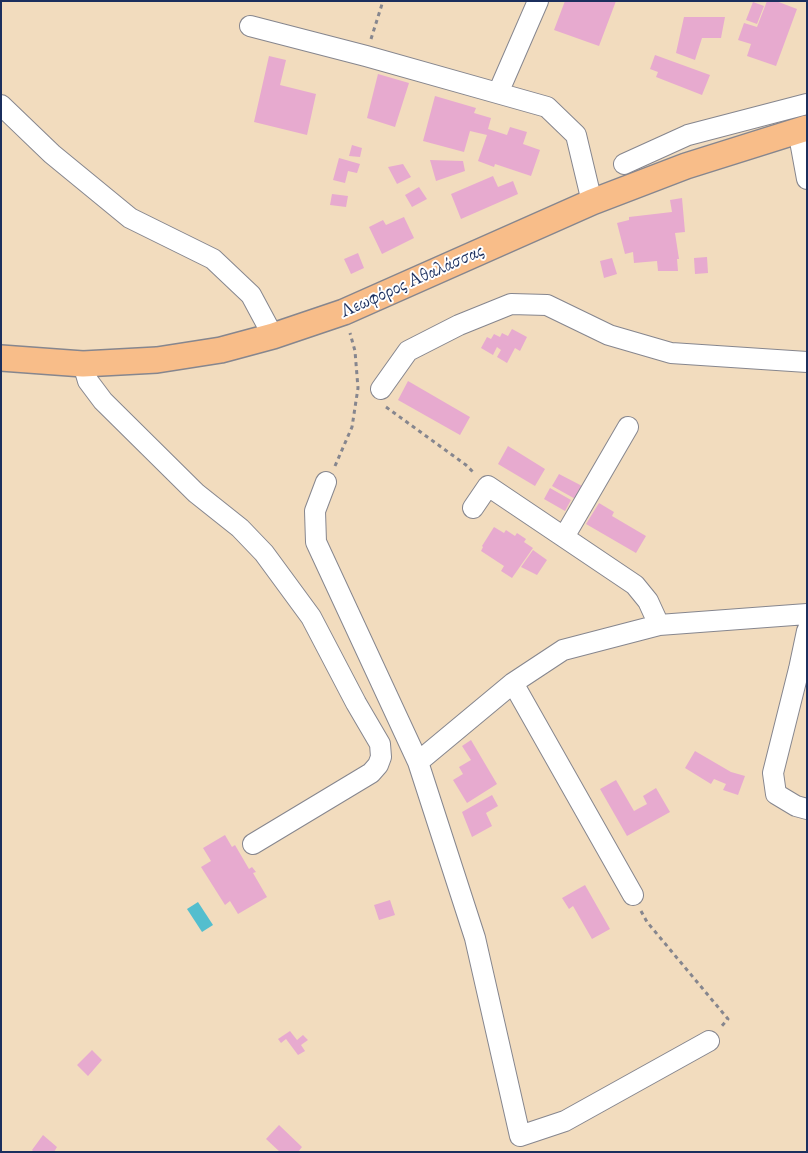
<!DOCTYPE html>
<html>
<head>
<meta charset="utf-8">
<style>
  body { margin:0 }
  #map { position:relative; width:808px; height:1153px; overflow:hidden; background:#f2dcbe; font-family:"EB Garamond",serif }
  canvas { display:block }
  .frame { position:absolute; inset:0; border:2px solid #1b2f5e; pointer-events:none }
</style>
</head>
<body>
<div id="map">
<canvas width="808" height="1153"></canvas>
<div class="frame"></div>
</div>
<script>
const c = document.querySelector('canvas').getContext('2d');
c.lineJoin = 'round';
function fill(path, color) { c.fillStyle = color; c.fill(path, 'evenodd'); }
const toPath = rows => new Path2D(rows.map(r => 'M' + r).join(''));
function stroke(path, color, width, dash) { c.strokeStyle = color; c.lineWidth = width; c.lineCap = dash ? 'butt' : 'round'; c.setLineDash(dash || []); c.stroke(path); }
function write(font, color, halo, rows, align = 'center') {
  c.font = font + ' "EB Garamond",serif'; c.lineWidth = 4; c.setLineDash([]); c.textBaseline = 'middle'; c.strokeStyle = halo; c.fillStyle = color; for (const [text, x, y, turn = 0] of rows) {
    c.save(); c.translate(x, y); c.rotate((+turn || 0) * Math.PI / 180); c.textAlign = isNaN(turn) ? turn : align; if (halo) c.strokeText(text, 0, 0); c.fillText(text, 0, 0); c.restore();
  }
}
const water = toPath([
  [198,902,213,925,202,932,187,909]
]);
const building = toPath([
  [565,1,616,1,599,46,554,30],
  [767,1,776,1,797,9,776,66,747,56,751,44,738,40,744,23,757,27],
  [753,2,764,6,757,24,746,20],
  [684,17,725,17,721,38,702,38,695,60,676,53],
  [655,55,710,75,702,95,656,77,658,72,650,69],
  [269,56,286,60,280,85,316,94,307,135,254,122],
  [378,74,409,83,395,127,367,118],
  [435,96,476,108,474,113,491,118,488,129,507,135,510,127,527,132,523,144,540,150,531,176,495,164,494,167,478,161,487,135,470,131,464,152,423,141],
  [352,145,362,148,360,157,349,156],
  [339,158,360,164,357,173,348,171,345,183,333,180],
  [430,160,463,161,465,171,436,181],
  [403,164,411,177,397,184,388,167],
  [493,176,498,187,513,181,518,194,461,219,451,194],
  [419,187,427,199,412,207,405,195],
  [332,194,348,196,346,207,330,205],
  [682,198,685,232,675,233,679,259,677,259,678,271,658,271,657,261,634,263,633,252,625,254,617,223,629,220,629,217,672,212,670,200],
  [404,217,414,238,382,254,369,227,383,220,386,225],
  [358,253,364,268,351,274,344,259],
  [707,257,708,273,695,274,694,258],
  [612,258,617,274,604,278,600,261],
  [512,329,527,337,520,351,515,348,507,363,497,357,501,350,497,347,493,355,481,348,487,337,491,339,494,334,500,337,502,333,508,336],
  [408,381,470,417,460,435,398,400],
  [508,446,545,469,535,486,498,464],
  [559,474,586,488,579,501,552,486],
  [550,488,571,500,565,511,544,499],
  [599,503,614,512,612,516,646,536,636,553,586,524],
  [494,527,504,533,506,530,515,536,517,533,526,539,524,542,533,548,512,578,501,571,504,566,481,551,483,547,482,546],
  [533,550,547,560,537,575,521,567],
  [471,740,497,784,467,803,453,780,463,774,459,767,471,760,462,746],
  [695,751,731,772,745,776,738,795,723,790,726,784,714,779,711,784,685,768],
  [616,780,634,811,647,804,643,796,656,788,670,812,627,836,600,789],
  [492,795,498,806,486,813,492,826,472,837,462,812],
  [225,835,232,847,235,845,249,869,252,867,256,872,253,873,267,897,238,914,230,901,225,905,201,867,211,861,203,848],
  [585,885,610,929,592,939,573,906,569,909,562,898],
  [390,900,395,915,379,920,374,905],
  [290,1031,297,1040,303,1035,308,1040,301,1045,305,1051,298,1055,286,1039,281,1043,278,1039],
  [92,1050,102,1060,88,1076,77,1065],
  [279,1125,302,1147,298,1152,280,1152,266,1139],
  [43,1135,57,1147,54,1152,34,1152,32,1150]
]);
const path = toPath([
  [371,39,383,1],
  [386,407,466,465,475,474],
  [335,466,352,427,358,388,355,351,350,333],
  [641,911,647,922,728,1019,721,1027]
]);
const minor = toPath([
  [250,26,366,56,547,107,576,135,592,202],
  [498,93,538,1],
  [1,105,52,154,130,218,213,259,251,295,273,336],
  [798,130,807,179],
  [624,164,688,135,807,104],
  [83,364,88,381,103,401,196,493,240,528,264,553,311,617,356,703,380,744,381,757,378,765,371,773,253,844],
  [381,389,408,351,459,325,511,304,547,305,609,335,671,353,807,362],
  [326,482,315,511,316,542,418,762,475,938,520,1136,565,1121,709,1041],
  [473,508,488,486,635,585,648,601,659,625],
  [564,537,628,427],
  [807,631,799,669,773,773,776,794,796,806,807,809],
  [513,683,633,895],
  [418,762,513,683,563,650,659,625,807,614]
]);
const major = toPath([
  [1,358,83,364,157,360,221,350,273,336,344,312,592,202,686,166,807,128]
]);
const streetNames = [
  ["Λεωφόρος Αθαλάσσας",412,281,-24]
];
fill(water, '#53bece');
fill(building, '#e7aacf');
stroke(minor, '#86868e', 22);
stroke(major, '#86868e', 28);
stroke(path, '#86868e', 3, [4, 4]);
stroke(minor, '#fff', 20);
stroke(major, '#f8bd89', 25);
write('19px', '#1b2f5e', '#fff', streetNames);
</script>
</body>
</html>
